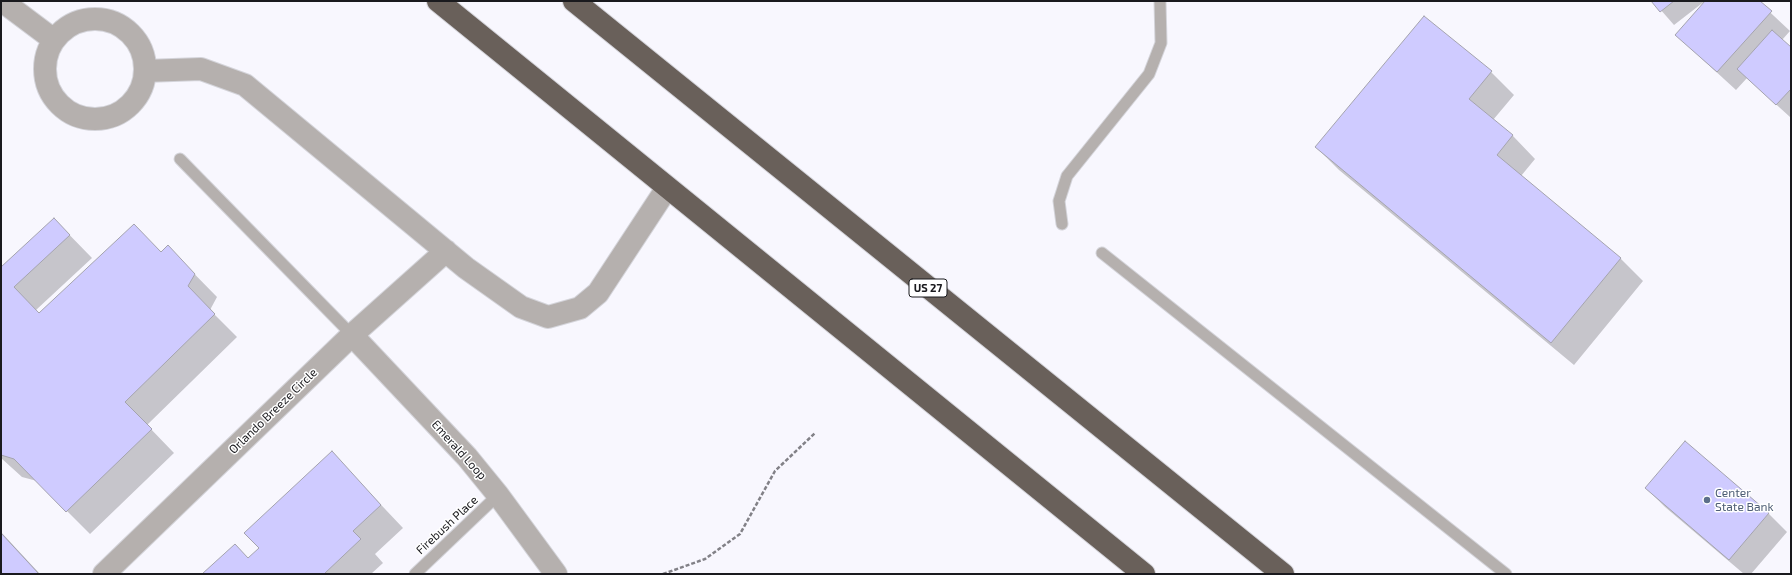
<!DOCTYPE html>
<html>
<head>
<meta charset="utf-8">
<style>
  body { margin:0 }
  #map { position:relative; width:1792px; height:575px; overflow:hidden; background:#f8f7fe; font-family:"Exo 2",sans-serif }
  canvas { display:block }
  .frame { position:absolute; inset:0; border:2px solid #1a1a1e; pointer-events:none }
</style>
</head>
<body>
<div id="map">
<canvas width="1792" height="575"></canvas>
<div class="frame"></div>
</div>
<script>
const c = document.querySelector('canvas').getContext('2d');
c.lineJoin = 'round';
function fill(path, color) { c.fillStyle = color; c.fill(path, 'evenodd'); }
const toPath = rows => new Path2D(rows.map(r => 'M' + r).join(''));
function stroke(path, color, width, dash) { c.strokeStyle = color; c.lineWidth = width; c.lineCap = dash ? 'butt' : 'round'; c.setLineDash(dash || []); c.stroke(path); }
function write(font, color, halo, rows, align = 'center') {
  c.font = font + ' "Exo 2",sans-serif'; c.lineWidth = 3; c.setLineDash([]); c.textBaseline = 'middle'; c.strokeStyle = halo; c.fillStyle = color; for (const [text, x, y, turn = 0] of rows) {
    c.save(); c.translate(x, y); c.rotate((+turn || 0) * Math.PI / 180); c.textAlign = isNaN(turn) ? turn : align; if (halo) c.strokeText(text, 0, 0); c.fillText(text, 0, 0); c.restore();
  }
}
const shadow = toPath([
  [1653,1,1705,1,1674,25],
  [1706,1,1758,1,1790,31,1782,40,1791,48,1790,117,1747,78,1736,90,1676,35],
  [1491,72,1514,95,1493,120,1513,136,1535,159,1521,176,1621,259,1643,281,1574,365,1339,170,1316,147],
  [54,219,92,258,36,310,39,314,162,253,168,247,217,297,210,310,237,337,147,425,174,453,90,534,37,481,22,477,1,458,1,268],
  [332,453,403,528,375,554,383,563,371,574,204,574,249,559,260,548],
  [1646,488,1768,513,1787,532,1751,574,1744,574,1665,507],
  [1,532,40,574,1,574]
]);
const building = toPath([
  [1651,1,1674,1,1660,12,1651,1],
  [1705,1,1760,1,1772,11,1717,72,1675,35,1705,1],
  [1424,16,1492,71,1469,99,1513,135,1497,155,1621,258,1551,343,1315,147,1424,16],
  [1772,30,1791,47,1791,89,1776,105,1737,69,1772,30],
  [54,218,70,235,14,287,39,313,134,224,161,252,168,245,195,274,188,286,215,314,125,402,152,429,66,512,14,459,1,455,1,267,54,218],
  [1685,441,1769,513,1729,560,1645,488,1685,441],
  [332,451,381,505,353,531,361,539,324,574,202,574,235,544,248,558,259,548,244,533,332,451],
  [1,533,39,574,1,574,1,533]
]);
const path = toPath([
  [663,574,705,559,740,534,775,471,815,433]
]);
const lane = toPath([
  [180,159,352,335],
  [1062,224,1059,201,1067,176,1149,74,1161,43,1160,1],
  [1102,253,1506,574],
  [415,574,498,495]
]);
const street = toPath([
  [2,1,54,40],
  '45 69a50 50 0 1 1 100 0a50 50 0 1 1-100 0Z',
  [145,71,201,69,245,85,466,268,521,307,548,317,580,308,598,293,667,188],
  [352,335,467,457,498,495,556,574],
  [104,574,352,335,446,251]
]);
const highway = toPath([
  [438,1,1144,574],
  [574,1,1283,574]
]);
const markers = [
  [1707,500,4,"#5c6f8a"]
];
const shields = [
  [928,288,38]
];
const shieldNames = [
  ["US 27",928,288]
];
const streetNames = [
  ["Orlando Breeze Circle",273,411,-44],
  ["Emerald Loop",459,450,48],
  ["Firebush Place",447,525,-43]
];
const serviceNames = [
  ["Center",1715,493],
  ["State Bank",1715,507]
];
fill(shadow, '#0003');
fill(building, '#cfcbff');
stroke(building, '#a4a3ae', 1);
stroke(lane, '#d4d4da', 13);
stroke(street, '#d4d4da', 24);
stroke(highway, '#d4d4da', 24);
stroke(path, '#828187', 2.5, [4, 2]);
stroke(lane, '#b5b0ae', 11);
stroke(street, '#b5b0ae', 22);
stroke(highway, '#69605a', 22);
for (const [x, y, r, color] of markers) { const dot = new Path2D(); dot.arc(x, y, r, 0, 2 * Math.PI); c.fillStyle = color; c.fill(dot); stroke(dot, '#fff', 1.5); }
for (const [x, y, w] of shields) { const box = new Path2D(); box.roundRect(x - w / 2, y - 9, w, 18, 3); c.fillStyle = '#fff'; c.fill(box); stroke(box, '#1a1a1e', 1); }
write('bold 11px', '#1a1a1e', null, shieldNames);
write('12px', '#1a1a1e', '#fff', streetNames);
write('12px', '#4e5e75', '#fff', serviceNames, 'left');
</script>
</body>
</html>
